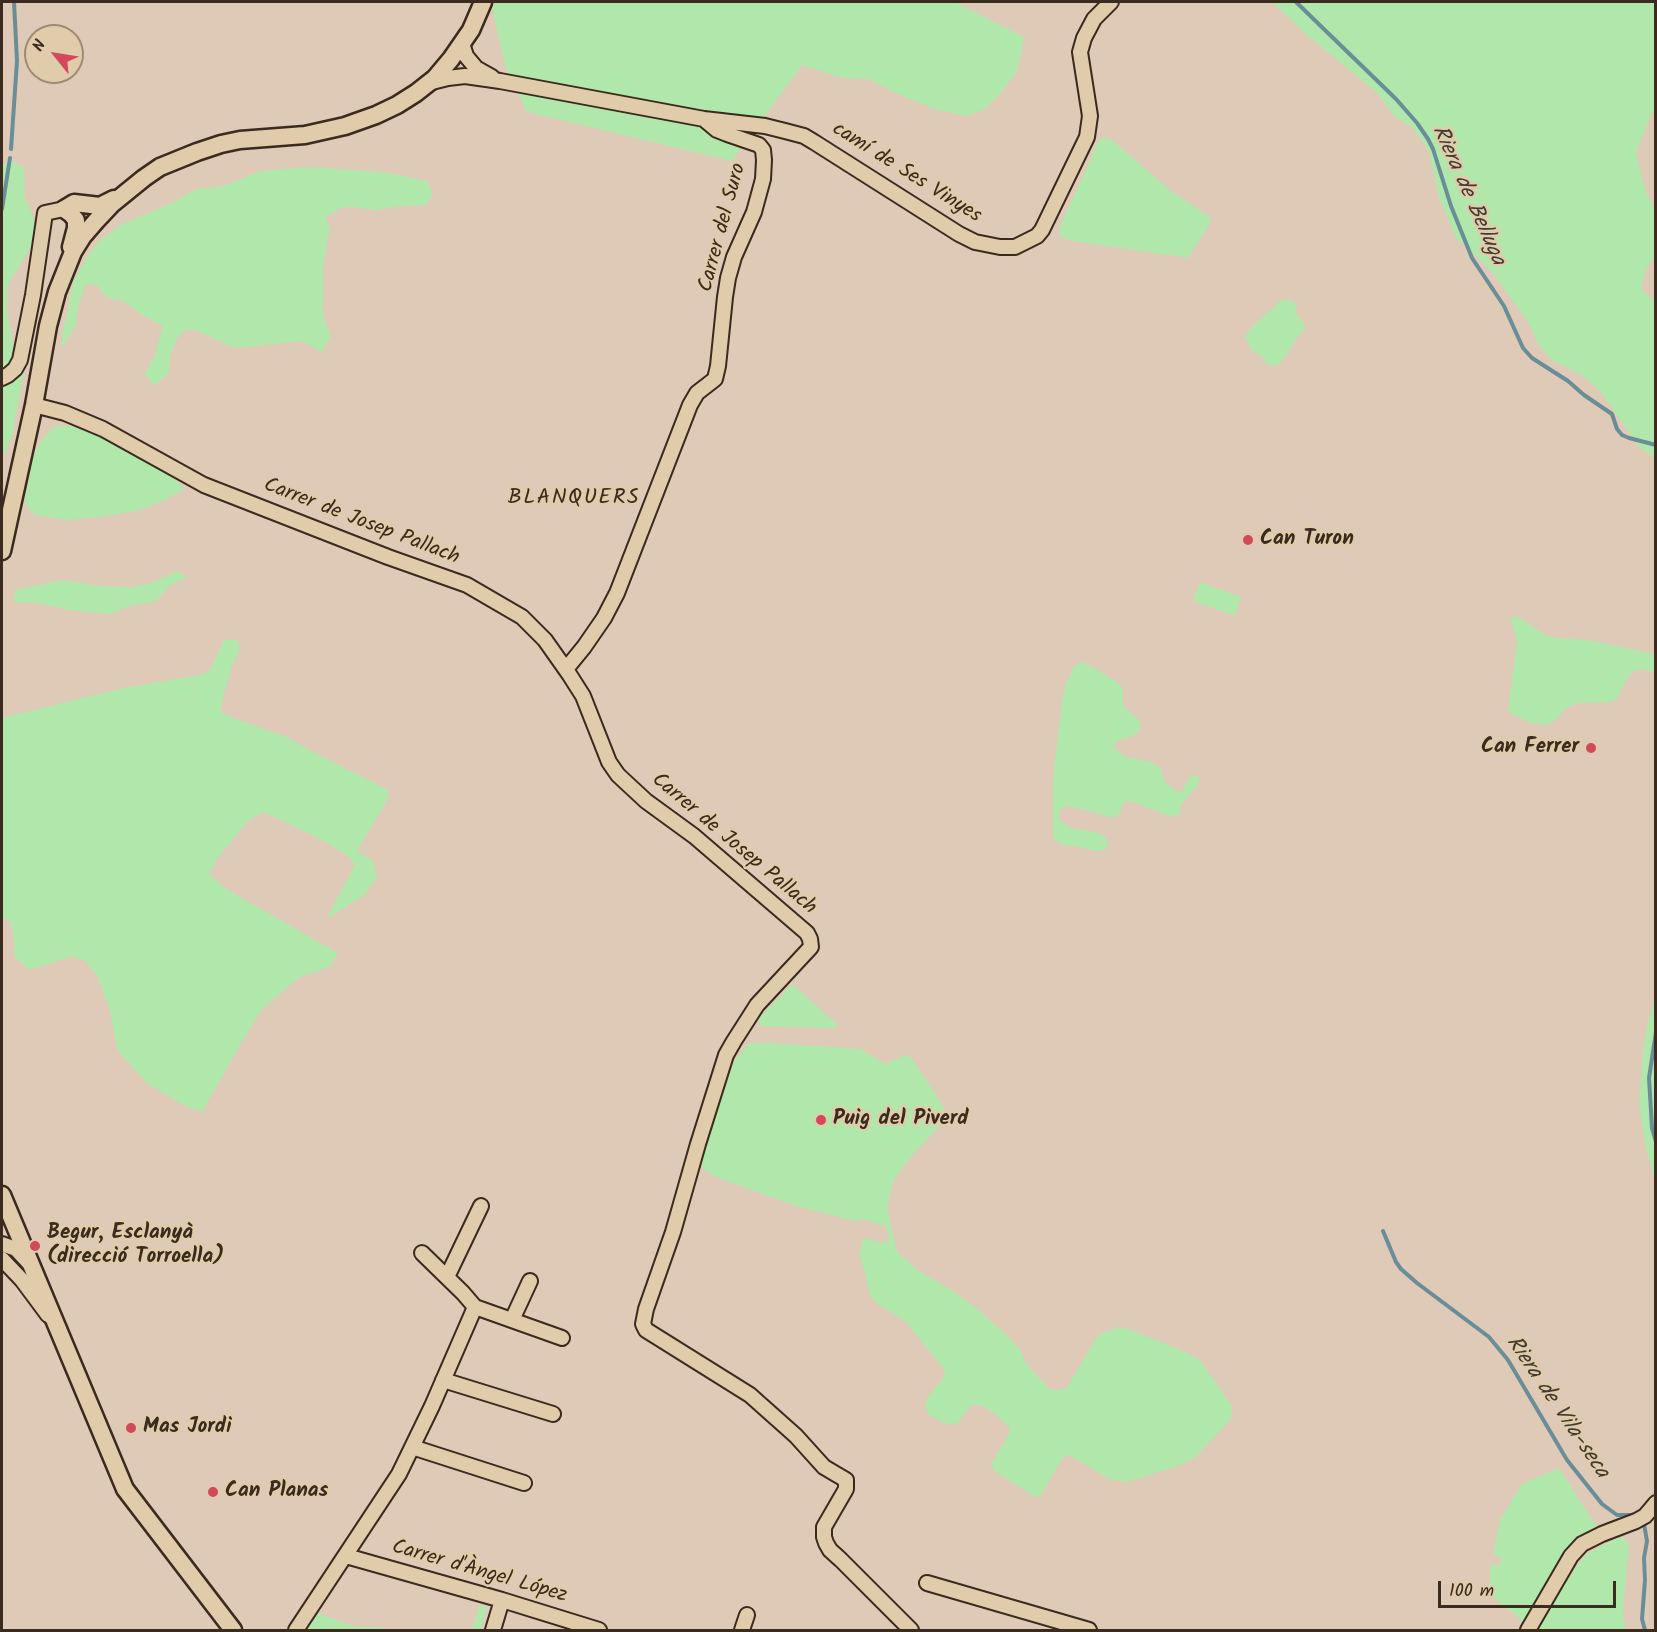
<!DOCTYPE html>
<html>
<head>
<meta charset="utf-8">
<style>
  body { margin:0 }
  #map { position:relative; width:1657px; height:1632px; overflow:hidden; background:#dfc9b7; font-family:Kalam,sans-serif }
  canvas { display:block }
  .frame { position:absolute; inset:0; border:3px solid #3b2a1e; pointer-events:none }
  .north { position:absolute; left:24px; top:24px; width:60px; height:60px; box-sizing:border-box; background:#e0cbaa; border:2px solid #9e8b72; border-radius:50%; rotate:300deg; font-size:16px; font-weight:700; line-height:24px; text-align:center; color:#3b2a1e }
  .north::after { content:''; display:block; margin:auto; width:21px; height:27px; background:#d1495b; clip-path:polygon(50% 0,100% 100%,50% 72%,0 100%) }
  .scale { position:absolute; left:1438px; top:1581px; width:178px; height:27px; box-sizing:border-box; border:3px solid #3b2a1e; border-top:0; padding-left:8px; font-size:18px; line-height:21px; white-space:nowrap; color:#3b2a1e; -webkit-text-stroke:4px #e0cbaa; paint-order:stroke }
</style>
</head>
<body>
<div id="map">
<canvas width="1657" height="1632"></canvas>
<div class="frame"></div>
<div class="north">N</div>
<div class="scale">100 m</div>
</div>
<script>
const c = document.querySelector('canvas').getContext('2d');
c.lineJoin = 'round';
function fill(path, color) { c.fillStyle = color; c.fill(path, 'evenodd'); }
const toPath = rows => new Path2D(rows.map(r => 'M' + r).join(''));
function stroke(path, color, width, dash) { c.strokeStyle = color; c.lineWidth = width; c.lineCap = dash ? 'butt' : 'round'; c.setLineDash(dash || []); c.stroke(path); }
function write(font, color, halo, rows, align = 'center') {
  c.font = font + ' Kalam,sans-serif'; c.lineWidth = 5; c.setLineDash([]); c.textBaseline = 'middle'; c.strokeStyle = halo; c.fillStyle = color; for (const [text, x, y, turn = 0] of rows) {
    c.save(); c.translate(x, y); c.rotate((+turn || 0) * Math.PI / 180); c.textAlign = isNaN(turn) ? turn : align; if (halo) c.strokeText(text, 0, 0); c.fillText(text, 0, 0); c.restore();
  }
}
const green = toPath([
  [491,2,955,2,1024,37,1017,72,999,95,984,110,966,116,937,110,894,92,868,79,842,78,802,65,732,161,527,112,505,66],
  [1272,2,1655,2,1655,106,1636,152,1646,192,1655,210,1655,256,1645,272,1641,289,1655,301,1655,458,1639,447,1601,392,1582,375,1552,360,1537,343,1530,325,1496,277,1481,261,1456,238,1439,198,1429,151,1412,127,1394,116,1376,92,1307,35],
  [1103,137,1112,140,1171,191,1210,217,1211,222,1188,258,1067,240,1061,237,1059,232,1060,226,1086,170,1098,141],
  [10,160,24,167,25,200,32,213,37,233,33,243,8,285,7,311,14,351,18,357,17,363,24,371,12,436,2,459,2,165],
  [312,167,384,172,427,181,433,194,426,205,402,206,376,210,351,207,339,209,326,217,330,229,323,264,323,316,331,337,322,352,302,341,247,347,232,347,198,331,186,329,177,339,170,356,169,373,154,386,145,374,155,354,163,326,139,313,123,301,107,298,97,285,86,284,77,310,76,325,62,348,62,336,74,280,89,254,98,242,120,225,170,204,197,189,224,186,260,171],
  [1286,299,1294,302,1297,307,1296,314,1306,325,1280,364,1274,366,1267,364,1263,357,1251,350,1245,336,1248,331,1281,300],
  [55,426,78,426,108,436,171,475,181,485,183,490,163,501,136,511,100,517,66,520,36,515,31,512,24,502,27,490,30,460,44,437],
  [176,571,188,577,170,585,157,601,133,605,110,614,68,610,38,603,14,602,15,590,63,580,100,586,133,587,154,582],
  [1200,582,1241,597,1235,616,1193,601],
  [1513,616,1520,618,1546,635,1558,638,1588,640,1655,654,1655,673,1645,669,1636,670,1628,677,1618,697,1610,702,1580,703,1567,707,1556,720,1548,725,1531,723,1511,714,1508,709,1517,644,1515,633,1510,619],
  [224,640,237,640,240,648,231,668,220,711,233,718,287,737,309,750,388,790,388,799,357,851,373,861,377,877,365,895,326,919,355,865,348,856,320,839,264,812,249,820,219,856,209,874,226,889,338,953,329,967,300,977,263,1008,244,1038,202,1112,184,1105,148,1084,117,1050,111,1014,97,975,85,961,73,956,29,970,14,956,14,939,10,921,2,917,2,718,123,688,200,675,210,670],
  [1084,662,1116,681,1123,689,1122,702,1125,708,1140,721,1141,726,1138,732,1133,736,1117,741,1114,745,1116,749,1124,756,1151,762,1159,767,1162,771,1164,781,1177,792,1182,791,1189,778,1194,775,1199,777,1199,783,1181,805,1180,812,1177,816,1172,817,1133,802,1127,801,1122,805,1120,814,1115,817,1108,817,1087,810,1065,806,1060,811,1058,818,1063,823,1072,828,1098,833,1106,837,1108,843,1106,849,1098,851,1061,844,1053,838,1053,778,1061,709,1066,683,1075,665],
  [792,984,838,1025,833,1028,761,1026,758,1019],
  [1655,995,1655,1181,1645,1145,1639,1103,1643,1052,1646,1031],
  [752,1043,771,1043,860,1049,886,1064,905,1055,910,1056,939,1099,944,1108,946,1115,943,1122,911,1157,900,1171,893,1182,887,1207,896,1248,899,1254,919,1271,950,1289,975,1307,1004,1333,1020,1349,1027,1365,1050,1389,1055,1390,1066,1389,1097,1337,1100,1334,1118,1327,1128,1329,1176,1348,1199,1359,1232,1406,1232,1416,1229,1421,1196,1457,1183,1464,1132,1481,1126,1482,1109,1479,1071,1456,1067,1455,1062,1459,1040,1497,1034,1496,994,1471,992,1465,992,1462,1010,1432,1009,1427,995,1414,983,1406,976,1405,971,1405,958,1423,948,1425,929,1415,925,1406,926,1402,928,1397,943,1378,945,1374,944,1369,905,1321,876,1303,869,1293,865,1273,859,1254,864,1238,882,1243,888,1240,889,1235,886,1226,862,1219,855,1221,799,1207,716,1177,703,1169,701,1164,702,1153,729,1068,748,1044],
  [1559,1468,1597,1527,1578,1537,1566,1549,1525,1623,1489,1594,1490,1565,1500,1565,1502,1557,1493,1555,1500,1520,1522,1484],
  [1617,1538,1625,1538,1629,1545,1623,1612,1626,1630,1533,1630,1579,1563,1588,1553],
  [479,1605,487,1608,481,1630,472,1630],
  [317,1613,357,1627,378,1627,394,1630,306,1630]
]);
const stream = toPath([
  [1296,2,1396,99,1417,123,1428,139,1433,149,1451,206,1472,258,1504,306,1523,348,1532,358,1568,381,1584,395,1612,414,1617,429,1622,435,1629,438,1656,445],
  [11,149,17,61,14,2],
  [2,209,10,158],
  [1656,1032,1649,1078,1652,1128,1656,1142],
  [1383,1231,1396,1262,1401,1269,1417,1283,1489,1337,1508,1360,1567,1460,1602,1504,1617,1515,1634,1515],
  [1644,1524,1647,1541,1644,1558,1645,1580,1642,1619,1645,1630]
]);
const minor = toPath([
  [462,43,466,56,476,68,492,77],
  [428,83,448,78,465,76,500,81,704,119,765,126,785,131,804,136,814,142,959,234,975,242,1000,247,1015,247,1037,236,1042,230,1087,137,1090,116,1080,52,1084,38,1094,19,1111,2],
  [2,378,8,375,15,369,20,360,33,295,45,213,64,209],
  [34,405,65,413,103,429,204,485,388,557,467,585,522,617,545,640,569,674,583,696,609,762,618,775,646,801,694,836,807,933,810,939,811,947,757,1005,734,1041,726,1055,698,1144,673,1232,646,1309,643,1324,646,1330,750,1395,796,1436,824,1467,846,1480,846,1489,824,1527,824,1537,826,1543,830,1550,841,1560,911,1630],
  [566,669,584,647,604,618,617,593,690,405,697,393,715,379,718,366,725,297,728,278,734,257,754,212,763,179,764,160,763,150,759,145,727,134,717,130,705,120],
  [2,1244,16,1249,28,1262],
  [2,1259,22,1280,48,1315],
  [447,1277,481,1206],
  [475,1307,562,1338],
  [512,1320,530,1281],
  [443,1380,553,1414],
  [412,1447,524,1483],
  [346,1556,502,1600,599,1630],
  [927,1583,1089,1630],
  [296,1630,399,1474,432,1406,475,1307,463,1293,422,1253],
  [493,1630,502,1600],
  [742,1630,747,1615],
  [1528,1630,1571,1556,1582,1544,1602,1534,1636,1521,1645,1516,1656,1503]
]);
const tertiary = toPath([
  [64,209,74,203,100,206,114,199],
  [64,209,71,214,76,220,76,228,71,247],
  [2,551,34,405,48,326,57,292,73,252,83,236,96,221,112,204,144,178,160,167,197,152,221,144,240,140,305,135,345,126,376,115,397,105,416,93,435,78,451,59,471,30,483,2],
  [2,1195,125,1489,233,1630]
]);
const markers = [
  [1248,540,6,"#d1495b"],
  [1591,748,6,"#d1495b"],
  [821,1120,6,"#d1495b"],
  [35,1246,6,"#d1495b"],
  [131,1428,6,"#d1495b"],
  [213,1492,6,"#d1495b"]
];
const streetNames = [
  ["camí de Ses Vinyes",906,174,32],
  ["Carrer del Suro",724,228,-75],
  ["Carrer de Josep Pallach",361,523,21],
  ["Carrer de Josep Pallach",733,845,40],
  ["Carrer d'Àngel López",479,1573,16]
];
const poiNames = [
  ["Can Turon",1260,540],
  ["Can Ferrer",1579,748,"right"],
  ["Puig del Piverd",833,1120],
  ["Begur, Esclanyà",47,1234],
  ["(direcció Torroella)",47,1258],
  ["Mas Jordi",143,1428],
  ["Can Planas",225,1492]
];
const waterNames = [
  ["Riera de Belluga",1467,196,66],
  ["Riera de Vila-seca",1556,1408,56]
];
const neighbourhoodNames = [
  ["BLANQUERS",574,499]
];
fill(green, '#b0e8ac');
stroke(stream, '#698e98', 4);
stroke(minor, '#3b2a1e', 18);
stroke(tertiary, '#3b2a1e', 21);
stroke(minor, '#e0cbaa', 14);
stroke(tertiary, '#e0cbaa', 16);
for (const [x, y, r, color] of markers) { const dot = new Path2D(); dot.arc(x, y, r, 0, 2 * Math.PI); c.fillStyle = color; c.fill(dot); stroke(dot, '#e0cbaa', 2); }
write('21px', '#3b2a1e', '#e0cbaa', streetNames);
write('bold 21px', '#3b2a1e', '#e0cbaa', poiNames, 'left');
write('italic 22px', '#433b32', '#e0cbaa', waterNames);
c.letterSpacing = '1.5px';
write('22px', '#3b2a1e', '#e0cbaa', neighbourhoodNames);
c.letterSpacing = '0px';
</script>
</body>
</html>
